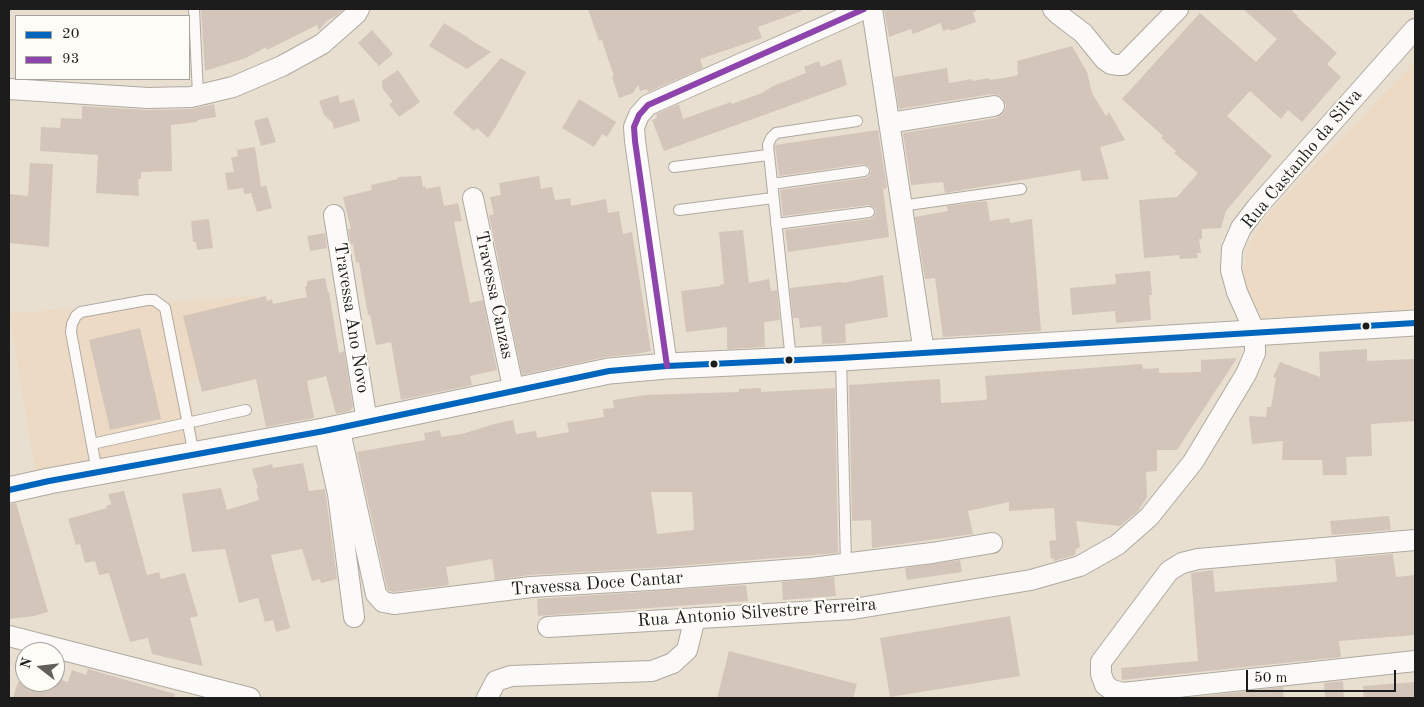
<!DOCTYPE html>
<html>
<head>
<meta charset="utf-8">
<style>
  body { margin:0 }
  #map { position:relative; width:1424px; height:707px; overflow:hidden; background:#e8dfd0; font-family:"Old Standard TT",serif }
  canvas { display:block }
  .frame { position:absolute; inset:0; border:10px solid #1c1c1c; pointer-events:none }
  .legend { position:absolute; left:15px; top:15px; width:175px; height:65px; box-sizing:border-box; background:#fdfcf7; border:1px solid #a3a29f; margin:0; padding:6px 9px; list-style:none; font-size:15px; color:#1c1c1c }
  .legend li { display:flex; align-items:center; gap:10px; height:25px }
  .legend b { width:25px; border:1px solid #a3a29f }
  .north { position:absolute; left:15px; top:642px; width:50px; height:50px; box-sizing:border-box; background:#fdfcf7; border:1px solid #a3a29f; border-radius:50%; rotate:286deg; font-size:14px; font-weight:700; line-height:20px; text-align:center; color:#1c1c1c }
  .north::after { content:''; display:block; margin:auto; width:18px; height:22px; background:#63605b; clip-path:polygon(50% 0,100% 100%,50% 72%,0 100%) }
  .scale { position:absolute; left:1246px; top:670px; width:150px; height:22px; box-sizing:border-box; border:2px solid #1c1c1c; border-top:0; padding-left:6px; font-size:15px; line-height:18px; white-space:nowrap; color:#1c1c1c; -webkit-text-stroke:4px #fdfcf7; paint-order:stroke }
</style>
</head>
<body>
<div id="map">
<canvas width="1424" height="707"></canvas>
<div class="frame"></div>
<ul class="legend">
<li><b style="height:6px;background:#0065bd"></b>20</li>
<li><b style="height:6px;background:#8e44ad"></b>93</li>
</ul>
<div class="north">N</div>
<div class="scale">50 m</div>
</div>
<script>
const c = document.querySelector('canvas').getContext('2d');
c.lineJoin = 'round';
function fill(path, color) { c.fillStyle = color; c.fill(path, 'evenodd'); }
const toPath = rows => new Path2D(rows.map(r => 'M' + r).join(''));
function stroke(path, color, width, dash) { c.strokeStyle = color; c.lineWidth = width; c.lineCap = dash ? 'butt' : 'round'; c.setLineDash(dash || []); c.stroke(path); }
function write(font, color, halo, rows, align = 'center') {
  c.font = font + ' "Old Standard TT",serif'; c.lineWidth = 4.5; c.setLineDash([]); c.textBaseline = 'middle'; c.strokeStyle = halo; c.fillStyle = color; for (const [text, x, y, turn = 0] of rows) {
    c.save(); c.translate(x, y); c.rotate((+turn || 0) * Math.PI / 180); c.textAlign = isNaN(turn) ? turn : align; if (halo) c.strokeText(text, 0, 0); c.fillText(text, 0, 0); c.restore();
  }
}
const built = toPath([
  [1415,61,1415,309,1262,318,1243,281,1247,247,1267,215],
  [256,296,266,363,189,380,199,445,36,474,9,313]
]);
const building = toPath([
  [201,9,344,9,336,16,328,20,319,30,317,25,267,50,266,47,246,58,205,71],
  [588,9,802,9,802,11,758,27,762,38,700,59,703,68,648,92,647,89,640,91,638,85,633,93,619,98,612,77,614,76,607,56,602,40,599,41],
  [884,9,976,9,976,11,973,12,976,22,951,31,950,29,943,31,941,23,913,34,911,29,889,37],
  [1243,9,1290,9,1298,16,1297,17,1337,53,1327,64,1341,77,1302,122,1288,110,1281,119,1250,91,1227,116,1272,156,1226,211,1221,228,1202,229,1202,239,1199,239,1201,253,1197,253,1198,258,1180,259,1179,255,1144,258,1139,200,1177,197,1198,173,1174,153,1176,151,1161,138,1163,136,1122,99,1200,13,1256,62,1277,39],
  [444,23,469,38,469,39,491,52,467,69,429,46],
  [372,30,393,54,379,66,358,43],
  [1072,46,1087,72,1092,93,1106,116,1109,112,1125,140,1100,147,1109,179,1082,181,1080,170,945,193,943,182,911,185,903,133,996,118,1002,115,1005,110,1006,105,1003,98,998,95,992,94,899,109,894,77,947,68,949,83,972,79,972,81,989,78,989,80,1004,78,1018,75,1017,61],
  [501,58,526,72,497,125,488,138,477,128,474,131,453,113],
  [841,59,847,85,664,151,652,120,657,118,656,114,679,104,683,119,731,102,732,104,762,93,773,86,806,73,804,67,819,61,821,67],
  [398,70,420,102,399,117,389,104,393,102,382,88,382,81],
  [338,95,340,103,354,99,360,121,334,129,332,122,324,115,319,101],
  [579,99,616,122,607,137,602,134,594,147,562,128],
  [214,104,216,117,197,120,197,122,171,125,172,171,141,172,141,179,138,179,139,196,96,193,98,155,40,151,41,127,60,128,61,118,82,119,82,106,148,110,191,109],
  [268,117,276,142,261,146,254,121],
  [878,130,887,188,883,189,889,237,788,252,785,230,870,219,874,217,876,212,874,207,868,205,783,216,780,190,865,178,869,176,871,171,869,166,863,164,779,176,775,145],
  [255,147,261,187,266,185,272,208,257,212,251,193,244,194,243,188,228,190,225,173,234,172,231,158,238,156,237,150],
  [30,163,53,164,49,247,9,243,9,194,28,196],
  [421,176,423,187,425,186,426,189,440,186,444,206,458,203,462,221,454,222,470,303,483,300,497,370,470,376,472,385,401,400,391,342,376,345,370,315,368,315,359,262,356,263,353,244,351,245,348,229,351,229,343,197,372,190,371,185,398,179,398,177],
  [539,176,541,189,552,187,555,200,570,198,571,206,606,199,608,213,619,211,623,234,632,232,651,351,635,354,606,357,522,375,489,215,494,214,490,197,501,195,499,183],
  [987,201,990,221,1009,218,1010,223,1032,219,1041,331,943,337,935,278,925,279,915,217,948,211,947,206],
  [209,219,213,248,197,250,196,242,193,242,191,221],
  [743,230,749,283,769,279,771,291,777,290,780,320,764,322,765,347,727,349,727,327,686,332,681,291,720,286,720,285,724,284,719,232],
  [325,233,327,248,310,251,307,236],
  [1150,271,1152,295,1149,295,1151,320,1116,323,1115,311,1072,315,1070,288,1116,284,1115,274],
  [883,275,888,317,845,324,846,343,822,344,821,326,800,328,799,318,793,318,790,288,842,282,842,283],
  [325,278,328,292,329,292,339,353,344,351,353,407,350,411,336,414,326,376,307,381,314,418,266,427,256,379,202,392,183,316,266,296,267,301,272,299,273,304,307,297,305,287,307,286,307,281],
  [140,328,161,419,110,430,89,340],
  [1367,349,1367,361,1415,359,1415,421,1371,424,1372,456,1346,457,1347,475,1323,475,1322,460,1282,460,1283,441,1252,444,1249,416,1266,417,1267,407,1271,407,1276,378,1273,377,1280,362,1320,377,1319,352],
  [1237,358,1177,450,1157,450,1157,471,1146,472,1147,497,1138,511,1120,526,1076,521,1080,547,1076,549,1075,555,1054,561,1054,558,1051,559,1049,541,1056,540,1054,508,1009,511,1009,502,968,511,973,534,872,548,871,520,852,521,849,385,940,379,941,403,984,400,987,399,985,376,1142,364,1143,369,1159,368,1159,373,1201,372,1201,360],
  [761,388,761,392,835,388,838,553,665,567,530,575,495,580,492,559,446,567,449,585,394,592,389,591,387,588,357,452,425,440,424,433,440,430,441,437,462,434,494,424,513,420,516,434,536,431,537,438,569,432,567,423,604,417,603,409,614,408,613,400,645,395,739,392,739,389],
  [651,492,692,492,694,530,657,534],
  [303,463,309,491,325,489,337,579,321,583,320,579,312,581,302,549,271,555,290,628,276,632,273,620,265,622,258,598,239,603,225,549,192,552,182,494,221,488,227,510,259,500,256,489,258,488,252,469,272,464,273,468],
  [124,491,147,575,159,572,161,579,185,573,198,616,190,618,203,666,152,654,148,638,130,642,109,573,99,575,95,561,85,563,80,544,76,545,68,519,107,508,106,506,111,504,108,494],
  [16,503,48,612,34,616,9,619,9,504],
  [1389,516,1391,530,1332,535,1330,521],
  [1393,554,1396,577,1415,575,1415,635,1339,641,1341,657,1122,680,1121,668,1198,661,1191,573,1213,570,1215,592,1335,582,1337,581,1335,559],
  [960,560,962,572,907,580,905,568],
  [834,577,836,596,783,600,782,582],
  [746,585,748,601,538,616,537,599],
  [1010,616,1020,676,890,697,880,638],
  [729,651,857,684,853,698,717,698],
  [88,669,175,694,174,698,13,698,18,682,55,682,55,678,68,682,72,670,86,675],
  [1343,681,1344,698,1325,698,1324,683],
  [1415,682,1415,698,1364,698,1363,686],
  [1283,687,1284,698,1184,698]
]);
const service = toPath([
  [194,9,198,95],
  [674,167,768,155],
  [772,184,864,171],
  [901,206,1021,189],
  [679,210,773,198],
  [776,224,869,212],
  [841,359,846,564],
  [791,360,768,145,771,138,776,133,857,121],
  [92,444,246,410],
  [97,472,71,332,72,324,76,316,81,312,147,300,154,300,165,308,194,455]
]);
const minor = toPath([
  [872,9,924,353],
  [1053,9,1058,14,1083,33,1105,60,1111,64,1117,65,1123,65,1178,9],
  [9,89,148,98,191,97,233,87,282,66,322,44,356,14,359,9],
  [889,123,994,106],
  [473,198,514,392],
  [334,215,367,422],
  [667,366,635,141,634,127,639,115,648,105,864,9],
  [339,427,376,594,383,602,394,604,531,587,666,579,811,568,932,553,992,543],
  [324,431,338,494,354,617],
  [1415,540,1198,559,1182,563,1169,571,1101,662,1101,674,1105,685,1112,690,1123,693,1415,661],
  [548,627,853,609,1031,580,1080,566,1117,545,1149,517,1193,462,1246,374,1255,353,1255,332,1237,292,1231,270,1232,249,1241,228,1257,207,1415,29],
  [9,636,250,698],
  [487,698,496,681,511,676,652,671,673,663,687,650,695,618]
]);
const tertiary = toPath([
  [9,490,49,481,324,431,609,371,667,366,841,358,1415,323]
]);
const bus1 = toPath([
  [9,490,49,481,324,431,609,371,667,366,841,358,1415,323]
]);
const bus2 = toPath([
  [667,366,635,141,634,127,639,115,648,105,864,9]
]);
const markers = [
  [1366,326,4.5,"#1c1c1c"],
  [789,360,4.5,"#1c1c1c"],
  [714,364,4.5,"#1c1c1c"]
];
const streetNames = [
  ["Rua Castanho da Silva",1302,159,-50],
  ["Travessa Canzas",494,295,78],
  ["Travessa Ano Novo",351,318,81],
  ["Travessa Doce Cantar",597,584,-4],
  ["Rua Antonio Silvestre Ferreira",757,613,-4]
];
fill(built, '#ecdac4');
fill(building, '#d4c5ba');
stroke(service, '#afa9a0', 12);
stroke(minor, '#afa9a0', 22);
stroke(tertiary, '#afa9a0', 27);
stroke(service, '#fcfaf8', 10);
stroke(minor, '#fcfaf8', 20);
stroke(tertiary, '#fcfaf8', 25);
stroke(bus1, '#0065bd', 6);
stroke(bus2, '#8e44ad', 6);
for (const [x, y, r, color] of markers) { const dot = new Path2D(); dot.arc(x, y, r, 0, 2 * Math.PI); c.fillStyle = color; c.fill(dot); stroke(dot, '#fdfcf7', 2); }
write('18px', '#1c1c1c', '#fdfcf7', streetNames);
</script>
</body>
</html>
